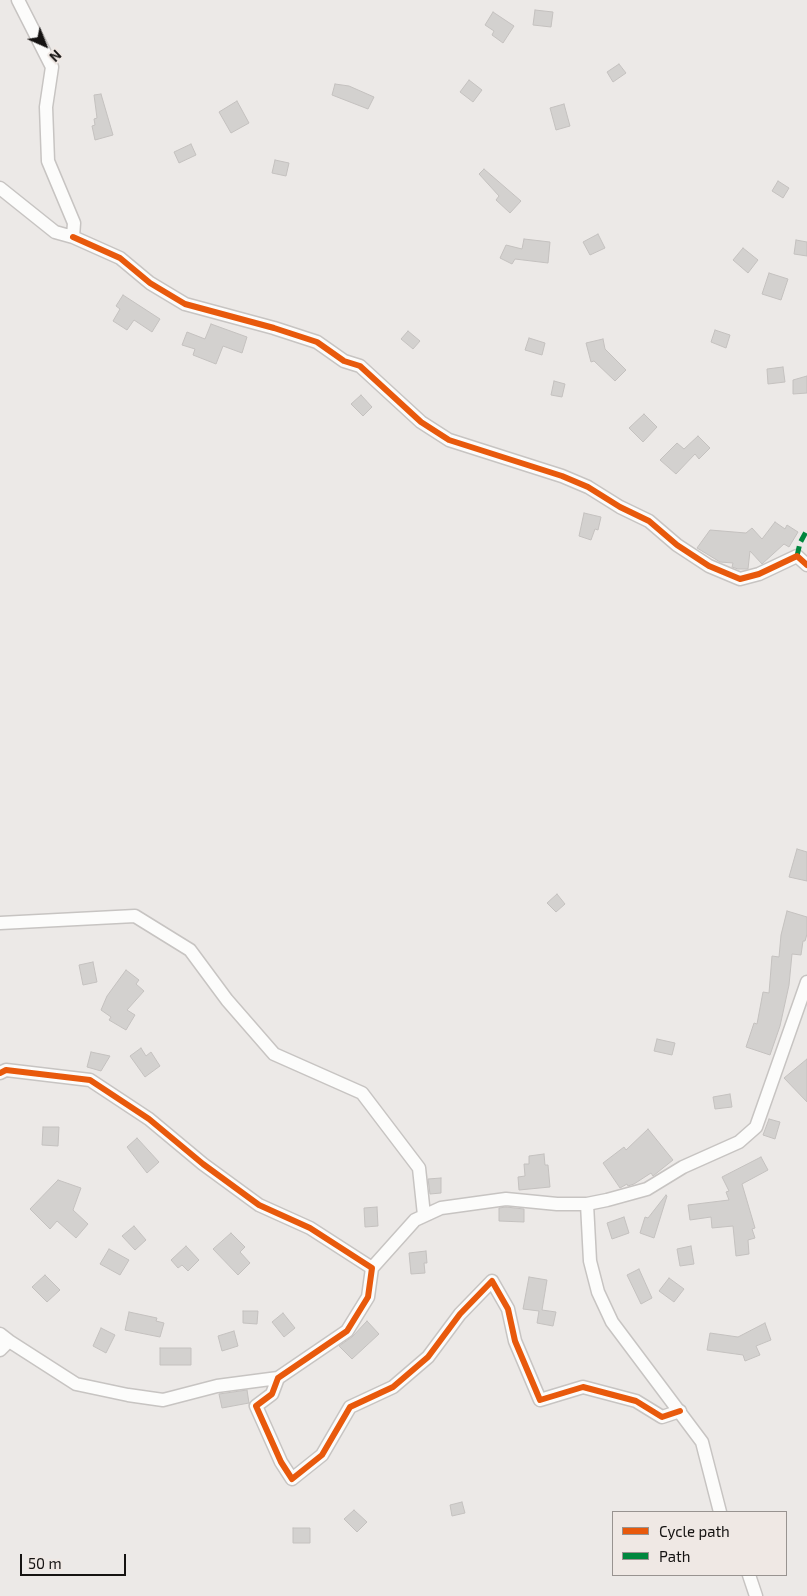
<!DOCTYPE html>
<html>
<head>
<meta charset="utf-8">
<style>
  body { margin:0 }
  #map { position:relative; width:807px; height:1596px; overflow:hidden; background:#ece9e7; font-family:"Exo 2",sans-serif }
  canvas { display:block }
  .legend { position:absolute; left:612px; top:1511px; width:175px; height:65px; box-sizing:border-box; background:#efe8e4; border:1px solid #989390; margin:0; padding:6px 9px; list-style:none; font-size:15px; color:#151312 }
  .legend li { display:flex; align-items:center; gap:10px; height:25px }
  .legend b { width:25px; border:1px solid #989390 }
  .north { position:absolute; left:20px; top:20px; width:50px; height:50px; -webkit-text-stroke:4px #efe8e4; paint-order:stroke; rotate:136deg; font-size:14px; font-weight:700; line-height:20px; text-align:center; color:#151312 }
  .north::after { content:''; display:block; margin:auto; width:18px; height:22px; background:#151312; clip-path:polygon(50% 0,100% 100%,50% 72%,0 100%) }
  .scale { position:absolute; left:20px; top:1554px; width:106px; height:22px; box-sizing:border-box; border:2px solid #151312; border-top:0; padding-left:6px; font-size:15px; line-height:18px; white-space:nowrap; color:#151312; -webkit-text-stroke:4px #efe8e4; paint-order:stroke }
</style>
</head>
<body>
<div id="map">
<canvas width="807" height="1596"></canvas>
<ul class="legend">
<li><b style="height:6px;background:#e8590c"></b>Cycle path</li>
<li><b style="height:6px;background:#00873e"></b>Path</li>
</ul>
<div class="north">N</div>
<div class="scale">50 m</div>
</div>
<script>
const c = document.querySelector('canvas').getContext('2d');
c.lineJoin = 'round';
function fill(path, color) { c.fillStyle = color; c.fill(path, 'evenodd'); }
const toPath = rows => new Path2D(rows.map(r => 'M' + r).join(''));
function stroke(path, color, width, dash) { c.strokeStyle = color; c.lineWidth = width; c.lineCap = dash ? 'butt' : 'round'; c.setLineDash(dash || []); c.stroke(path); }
const building = toPath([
  [535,10,553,12,551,27,533,25,535,10],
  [493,12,514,26,503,43,492,35,494,31,485,25,493,12],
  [619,64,626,73,613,82,607,72,619,64],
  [469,80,482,90,473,102,460,92,469,80],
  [335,84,349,86,374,97,368,109,332,95,335,84],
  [101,94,113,135,95,140,92,126,95,125,94,119,97,118,94,95,101,94],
  [237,101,249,123,231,133,219,112,237,101],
  [564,104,570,126,556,130,550,108,564,104],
  [191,144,196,155,179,163,174,152,191,144],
  [275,160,289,163,286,176,272,173,275,160],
  [484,169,521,201,510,213,496,200,499,196,479,174,484,169],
  [778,181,789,188,783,198,772,191,778,181],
  [598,234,605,248,590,255,583,242,598,234],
  [524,239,550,242,548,263,515,259,512,264,500,258,506,245,522,249,524,239],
  [796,240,807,242,807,256,794,254,796,240],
  [743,248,758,260,748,273,733,260,743,248],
  [769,273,788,279,781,300,762,294,769,273],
  [123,295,160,319,152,332,134,320,127,330,113,321,120,309,116,306,123,295],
  [211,324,247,337,242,353,223,346,216,364,193,355,195,349,182,345,187,332,205,339,211,324],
  [715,330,730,335,726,348,711,342,715,330],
  [408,331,420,341,413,349,401,339,408,331],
  [529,338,545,343,542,355,525,350,529,338],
  [603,339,605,349,626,370,615,381,594,361,591,362,586,343,603,339],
  [783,367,785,382,768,384,767,369,783,367],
  [807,376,807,393,793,394,793,380,807,376],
  [554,381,565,384,562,397,551,395,554,381],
  [361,395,372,407,363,416,351,404,361,395],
  [644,414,657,427,643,442,629,428,644,414],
  [698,436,710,448,699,459,695,454,676,474,660,460,677,443,684,449,698,436],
  [584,513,601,517,598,530,595,529,591,540,579,536,584,513],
  [775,522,785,529,787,525,798,532,789,547,784,544,762,564,750,551,748,569,738,569,732,567,733,563,720,562,697,548,710,530,746,533,752,528,762,539,775,522],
  [797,849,807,852,807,881,789,877,797,849],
  [557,894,565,904,556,912,547,903,557,894],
  [787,911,807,917,807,934,805,941,803,941,801,955,792,954,789,985,780,1026,770,1055,746,1047,754,1023,757,1024,763,992,769,993,772,956,779,957,781,935,787,911],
  [93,962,97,982,83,985,79,965,93,962],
  [126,970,139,980,136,984,144,991,127,1010,135,1015,126,1030,109,1020,111,1017,101,1010,107,996,126,970],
  [657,1039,675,1043,672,1055,654,1051,657,1039],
  [141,1048,146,1056,151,1052,160,1066,145,1077,130,1056,141,1048],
  [91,1052,110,1056,101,1071,87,1067,91,1052],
  [807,1059,807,1102,784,1078,807,1059],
  [730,1094,732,1107,715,1109,713,1097,730,1094],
  [769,1119,780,1122,775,1139,763,1135,769,1119],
  [43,1127,59,1127,58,1146,42,1145,43,1127],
  [648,1129,673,1160,653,1176,651,1173,634,1184,628,1186,627,1184,620,1188,603,1163,624,1147,626,1150,648,1129],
  [137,1138,159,1162,147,1173,127,1147,137,1138],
  [544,1154,545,1165,548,1165,550,1187,519,1190,518,1177,525,1176,524,1164,529,1164,529,1156,544,1154],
  [761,1157,768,1170,742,1184,755,1228,752,1229,755,1238,748,1240,749,1254,736,1256,733,1226,712,1228,711,1217,690,1220,688,1205,729,1200,726,1192,729,1191,722,1177,761,1157],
  [441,1178,441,1193,430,1194,428,1179,441,1178],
  [58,1180,81,1188,73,1210,88,1224,76,1238,57,1221,50,1229,30,1209,58,1180],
  [666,1195,667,1196,654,1238,640,1233,645,1217,648,1218,666,1195],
  [377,1207,378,1226,365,1227,364,1208,377,1207],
  [506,1207,524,1209,524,1222,499,1221,499,1208,506,1207],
  [624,1217,629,1233,612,1239,607,1223,624,1217],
  [134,1226,146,1240,135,1250,122,1236,134,1226],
  [231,1233,245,1247,240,1252,250,1263,238,1275,213,1249,231,1233],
  [186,1246,199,1260,188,1271,182,1265,178,1268,171,1260,186,1246],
  [691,1246,694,1264,680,1266,677,1249,691,1246],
  [109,1249,129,1260,120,1275,100,1264,109,1249],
  [426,1251,427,1263,424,1263,425,1273,411,1274,409,1253,426,1251],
  [639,1269,652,1298,641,1304,627,1275,639,1269],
  [45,1275,60,1290,47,1302,32,1287,45,1275],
  [529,1277,547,1280,542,1310,556,1312,553,1326,537,1323,539,1311,523,1309,529,1277],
  [669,1278,684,1289,674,1302,659,1291,669,1278],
  [243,1311,258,1311,257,1324,243,1323,243,1311],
  [129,1312,157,1318,156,1321,164,1323,160,1337,125,1330,129,1312],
  [283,1313,295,1328,284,1337,272,1322,283,1313],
  [367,1321,379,1334,352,1359,339,1346,352,1337,367,1321],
  [765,1323,771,1340,756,1346,760,1355,745,1361,743,1355,707,1350,710,1333,738,1337,765,1323],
  [101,1328,115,1335,106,1353,93,1346,101,1328],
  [234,1331,238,1346,222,1351,218,1336,234,1331],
  [160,1348,191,1348,191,1365,160,1365,160,1348],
  [247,1390,249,1403,222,1408,219,1394,247,1390],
  [462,1502,465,1513,452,1516,450,1505,462,1502],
  [354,1510,367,1522,357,1532,344,1519,354,1510],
  [293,1528,310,1528,310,1543,293,1543,293,1528]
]);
const minor = toPath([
  [0,188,55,232,73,237,74,223,48,161,46,107,52,67,18,0],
  [73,237,120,258,150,283,185,304,274,328,317,342,344,361,360,366,421,422,449,440,562,476,588,487,620,507,649,521,677,545,709,566,740,579,759,574,797,556,807,565],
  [0,923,135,916,190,950,227,1000,274,1054,362,1093,419,1168,424,1215],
  [0,1073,6,1070,90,1080,149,1119,203,1164,259,1205,310,1228,372,1268,368,1297,347,1331,278,1378,272,1394,256,1406,281,1462,292,1479,322,1455,350,1407,393,1387,428,1357,460,1314,492,1281,508,1309,515,1341,540,1400,583,1387,636,1401,662,1417,680,1411],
  [587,1204,590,1261,598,1292,612,1322,702,1442,720,1512],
  [372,1268,415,1220,441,1208,506,1199,557,1204,587,1204,607,1200,647,1189,683,1167,739,1142,756,1127,807,982],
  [0,1334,9,1341,0,1350],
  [9,1341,76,1384,128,1395,163,1400,217,1386,278,1378],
  [749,1575,756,1596]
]);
const quiet = toPath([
  [797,556,800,543,807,530]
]);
const cycleway = toPath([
  [73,237,120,258,150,283,185,304,274,328,317,342,344,361,360,366,421,422,449,440,562,476,588,487,620,507,649,521,677,545,709,566,740,579,759,574,797,556,807,565],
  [0,1073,6,1070,90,1080,149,1119,203,1164,259,1205,310,1228,372,1268,368,1297,347,1331,278,1378,272,1394,256,1406,281,1462,292,1479,322,1455,350,1407,393,1387,428,1357,460,1314,492,1281,508,1309,515,1341,540,1400,583,1387,636,1401,662,1417,680,1411]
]);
fill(building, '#d3d1cf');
stroke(building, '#c4c1bf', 1);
stroke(minor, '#c7c4c2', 15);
stroke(minor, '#fcfcfb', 12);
stroke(quiet, '#00873e', 5, [10, 5]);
stroke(cycleway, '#e8590c', 6);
</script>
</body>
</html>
